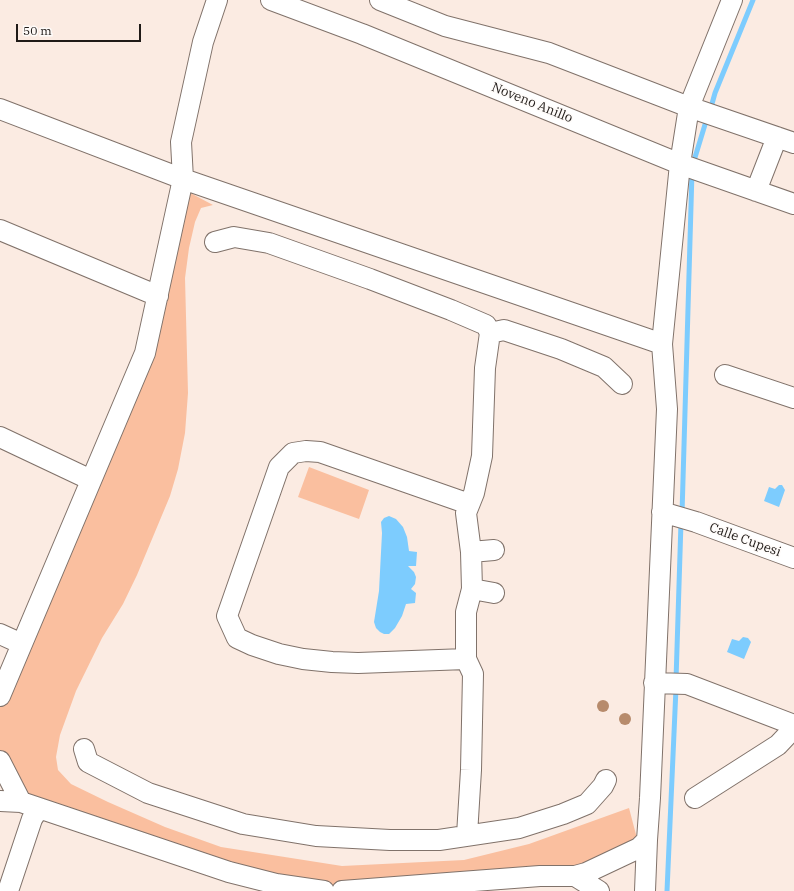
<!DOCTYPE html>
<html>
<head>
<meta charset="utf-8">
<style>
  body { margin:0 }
  #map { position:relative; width:794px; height:891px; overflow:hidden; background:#fbebe2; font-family:"IBM Plex Serif",serif }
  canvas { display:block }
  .scale { position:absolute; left:16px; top:24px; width:125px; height:18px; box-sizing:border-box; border:2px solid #1f1a17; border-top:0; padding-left:5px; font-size:12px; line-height:14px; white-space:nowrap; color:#1f1a17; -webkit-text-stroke:3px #fefbf9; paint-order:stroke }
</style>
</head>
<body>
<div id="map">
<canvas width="794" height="891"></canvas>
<div class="scale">50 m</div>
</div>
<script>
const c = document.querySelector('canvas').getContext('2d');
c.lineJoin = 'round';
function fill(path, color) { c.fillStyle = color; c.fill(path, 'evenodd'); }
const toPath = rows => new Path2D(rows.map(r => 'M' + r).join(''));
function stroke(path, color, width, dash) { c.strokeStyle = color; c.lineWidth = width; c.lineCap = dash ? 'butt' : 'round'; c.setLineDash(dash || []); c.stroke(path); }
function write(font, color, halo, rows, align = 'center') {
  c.font = font + ' "IBM Plex Serif",serif'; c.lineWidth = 3; c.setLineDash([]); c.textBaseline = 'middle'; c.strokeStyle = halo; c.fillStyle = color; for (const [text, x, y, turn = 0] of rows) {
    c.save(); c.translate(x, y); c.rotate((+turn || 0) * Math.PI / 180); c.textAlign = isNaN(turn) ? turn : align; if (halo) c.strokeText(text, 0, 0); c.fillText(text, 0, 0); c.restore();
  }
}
const green = toPath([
  [181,188,213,205,201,208,195,222,189,248,185,278,188,393,185,433,178,469,170,496,137,575,123,604,102,638,76,691,60,735,56,757,58,770,71,784,108,802,165,827,221,847,342,866,464,860,529,844,629,808,639,846,585,872,330,890,277,883,32,801,0,760,0,678,145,353],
  [309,467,369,490,359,519,298,497]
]);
const water = toPath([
  [779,485,782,485,785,490,779,507,764,501,769,487,775,489],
  [389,516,396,519,403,527,407,537,409,551,417,552,416,566,408,566,414,572,416,577,415,584,411,589,416,593,415,603,406,604,402,616,395,628,389,634,384,634,380,632,376,628,374,622,379,591,382,533,381,522,384,518],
  [743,637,748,638,751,642,744,659,727,652,732,639,739,641]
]);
const stream = toPath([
  [710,111,715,93,753,0],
  [693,164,707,118],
  [682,514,692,172],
  [676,680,681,522],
  [667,891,676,688]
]);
const minor = toPath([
  [271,0,362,34,680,164,794,204],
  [380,0,445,26,549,53,689,107,794,143],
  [0,109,183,179,662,344],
  [756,191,777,137],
  [0,230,158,296],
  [215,242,234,237,269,243,370,279,451,310,486,325,490,333],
  [725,375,794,398],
  [0,437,91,480],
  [662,512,696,522,794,558],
  [494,550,471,552,466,513,474,493,482,456,485,368,490,333,504,330,561,349,604,367,622,384],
  [471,552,472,589],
  [0,634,22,644],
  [466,659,466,612,472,589,494,593],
  [654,683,687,684,794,725],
  [0,696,145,353,183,179,181,142,203,42,217,0],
  [84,749,88,762,148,793,243,824,316,836,390,840,439,840,519,828,563,814,587,804,603,786,606,780],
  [0,761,21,802],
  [695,798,778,745,794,728],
  [0,801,21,802,229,872,276,884,324,891],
  [467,835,471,770,473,674,466,659,358,663,332,662,303,659,279,654,252,645,237,638,227,616,279,467,293,453,306,451,320,452,469,504],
  [575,876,599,891],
  [8,891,32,819,39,808],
  [342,891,540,876,575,876,586,873,639,848,647,840,650,798,667,409,662,344,680,164,689,107,732,0],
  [645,891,647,840]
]);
const trees = [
  [603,706],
  [625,719]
];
const streetNames = [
  ["Noveno Anillo",532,103,22],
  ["Calle Cupesi",745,540,20]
];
fill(green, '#fabf9f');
fill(water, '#7dccfe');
stroke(stream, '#7dccfe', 5);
stroke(minor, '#80726a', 22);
stroke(minor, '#fff', 20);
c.fillStyle = '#b78b6c';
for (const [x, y] of trees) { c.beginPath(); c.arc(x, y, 6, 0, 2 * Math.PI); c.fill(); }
write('13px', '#1f1a17', '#fefbf9', streetNames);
</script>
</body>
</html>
